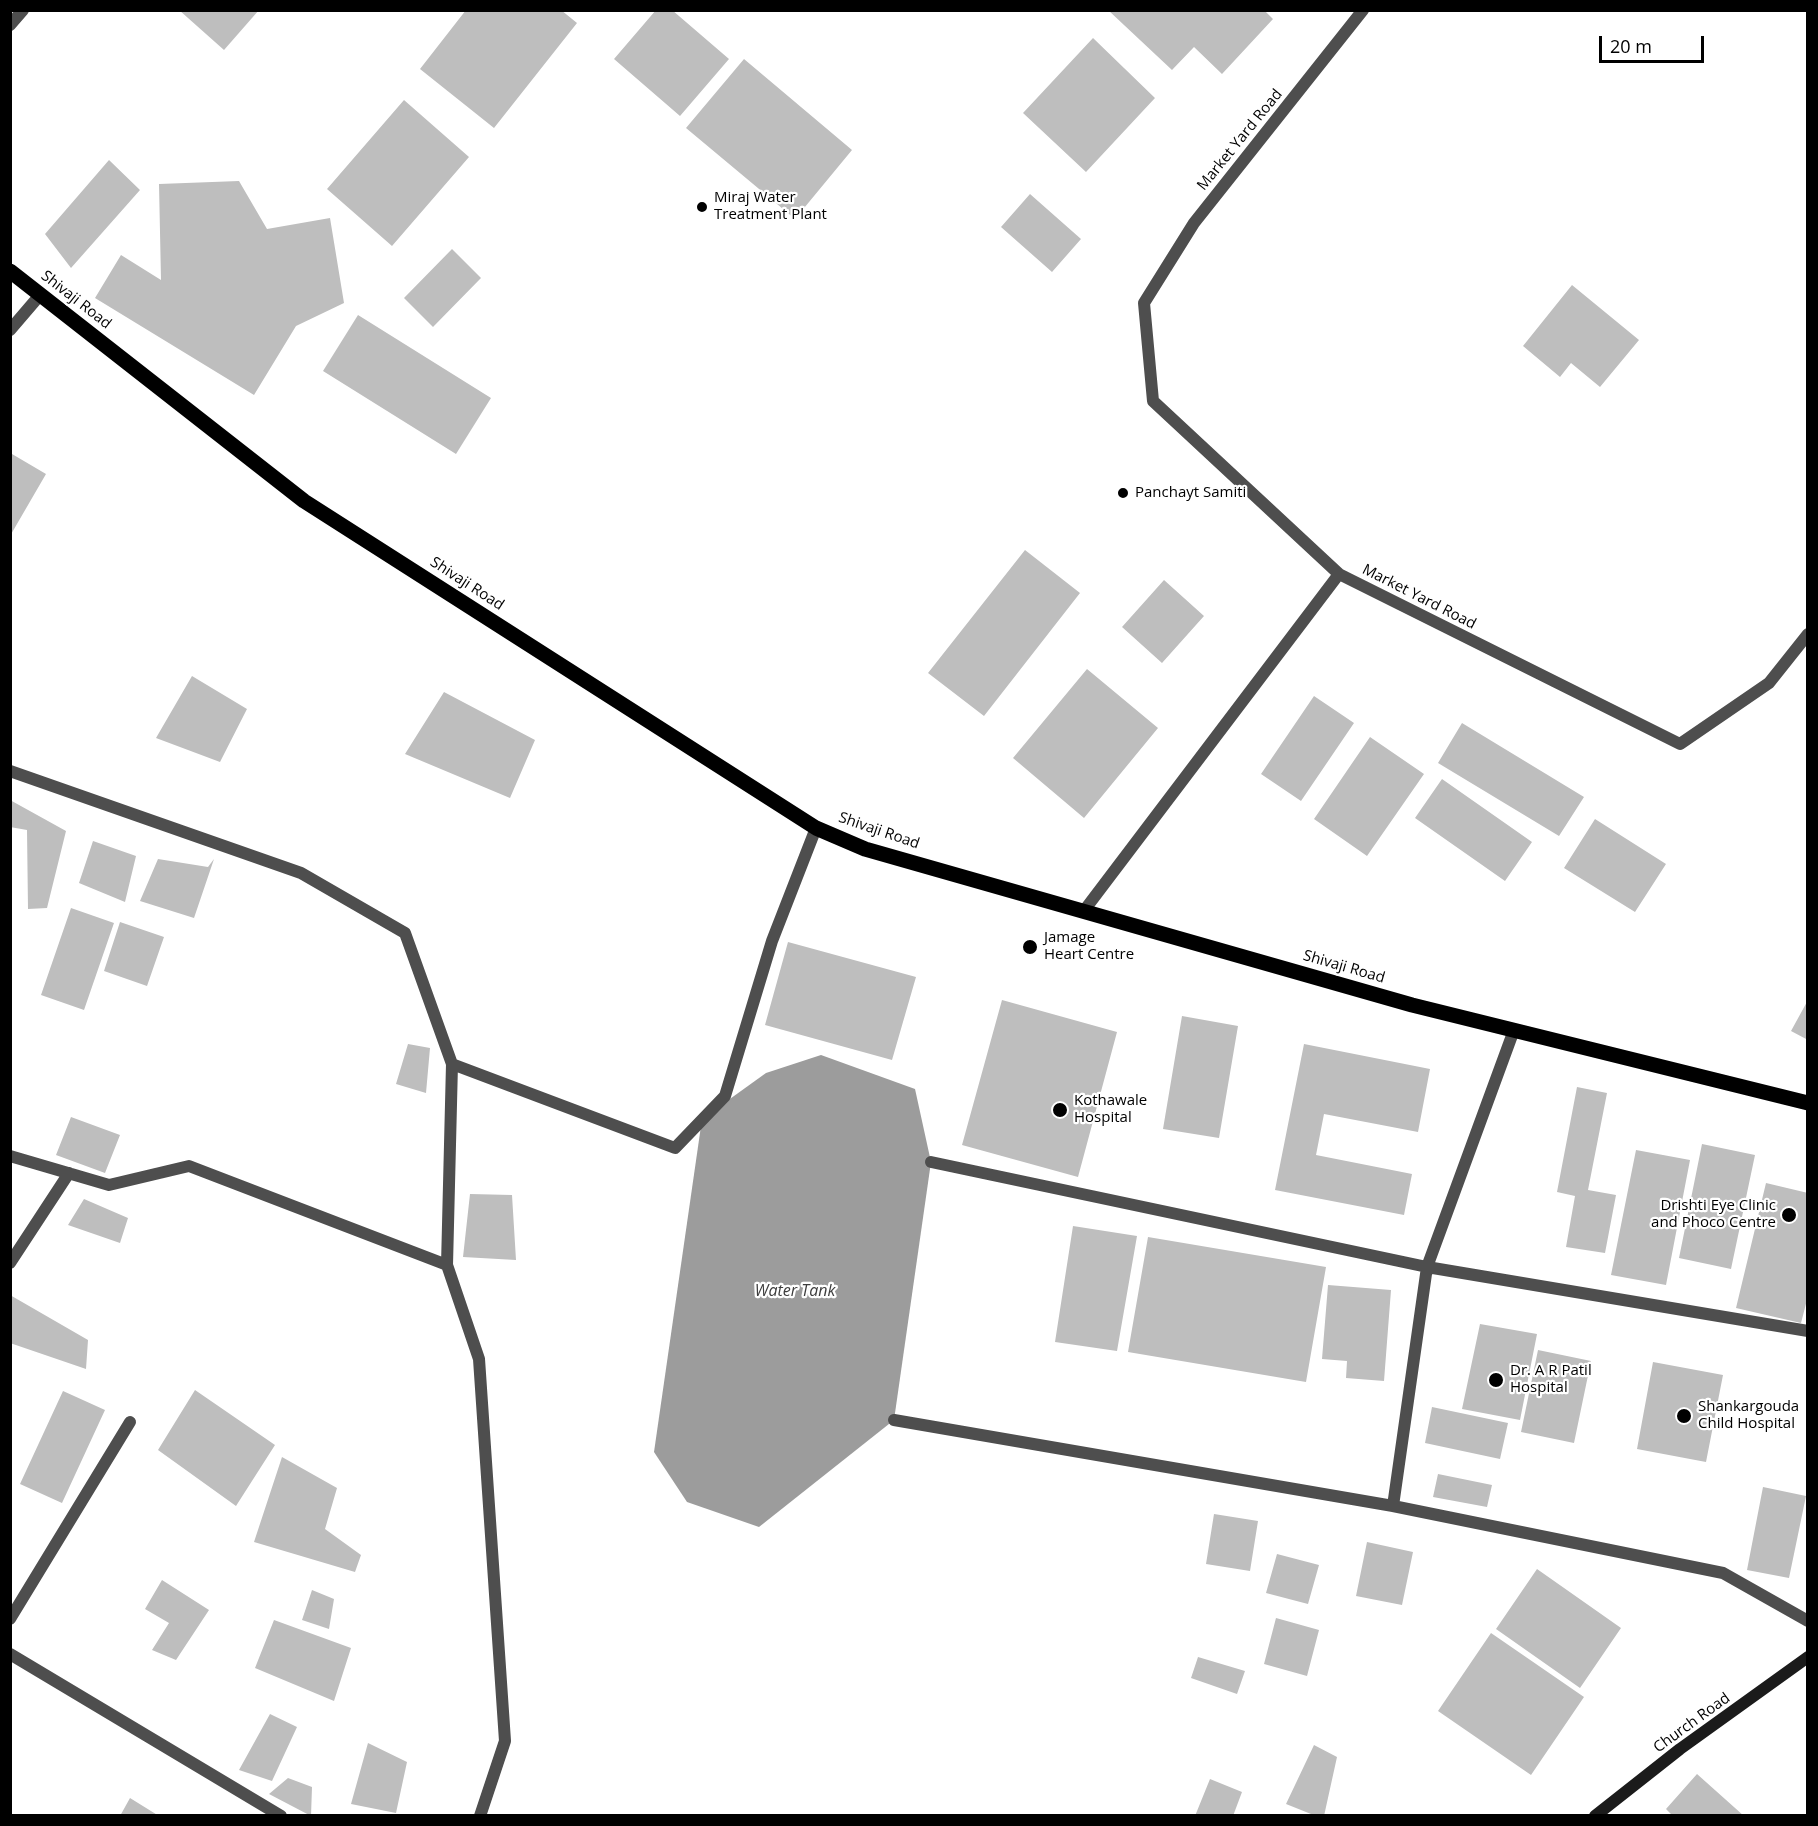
<!DOCTYPE html>
<html>
<head>
<meta charset="utf-8">
<style>
  body { margin:0 }
  #map { position:relative; width:1818px; height:1826px; overflow:hidden; background:#fff; font-family:"Open Sans",sans-serif }
  canvas { display:block }
  .frame { position:absolute; inset:0; border:12px solid #000; pointer-events:none }
  .scale { position:absolute; left:1599px; top:36px; width:105px; height:27px; box-sizing:border-box; border:3px solid #000; border-top:0; padding-left:8px; font-size:18px; line-height:21px; white-space:nowrap; color:#000; -webkit-text-stroke:4px #fff; paint-order:stroke }
</style>
</head>
<body>
<div id="map">
<canvas width="1818" height="1826"></canvas>
<div class="frame"></div>
<div class="scale">20 m</div>
</div>
<script>
const c = document.querySelector('canvas').getContext('2d');
c.lineJoin = 'round';
function fill(path, color) { c.fillStyle = color; c.fill(path, 'evenodd'); }
const toPath = rows => new Path2D(rows.map(r => 'M' + r).join(''));
function stroke(path, color, width, dash) { c.strokeStyle = color; c.lineWidth = width; c.lineCap = dash ? 'butt' : 'round'; c.setLineDash(dash || []); c.stroke(path); }
function write(font, color, halo, rows, align = 'center') {
  c.font = font + ' "Open Sans",sans-serif'; c.lineWidth = 4.5; c.setLineDash([]); c.textBaseline = 'middle'; c.strokeStyle = halo; c.fillStyle = color; for (const [text, x, y, turn = 0] of rows) {
    c.save(); c.translate(x, y); c.rotate((+turn || 0) * Math.PI / 180); c.textAlign = isNaN(turn) ? turn : align; if (halo) c.strokeText(text, 0, 0); c.fillText(text, 0, 0); c.restore();
  }
}
const water = toPath([
  [821,1055,915,1089,931,1162,894,1420,759,1527,687,1502,654,1452,702,1119,766,1073]
]);
const building = toPath([
  [179,10,259,10,224,50],
  [466,10,561,10,577,23,494,128,420,69],
  [656,10,672,10,729,59,680,116,614,59],
  [1108,10,1264,10,1273,19,1222,74,1194,47,1172,70],
  [1093,38,1155,98,1086,172,1023,113],
  [744,59,852,150,795,219,686,128],
  [404,100,469,157,392,246,327,189],
  [109,160,140,190,71,268,45,234],
  [239,181,267,229,330,218,344,303,296,326,254,395,95,298,121,255,161,280,159,184],
  [1030,194,1081,239,1052,272,1001,227],
  [452,249,481,278,433,327,404,298],
  [1572,285,1639,340,1600,387,1571,363,1560,377,1523,346],
  [358,315,491,398,456,454,323,371],
  [12,454,46,474,10,536,10,457],
  [1025,550,1080,593,984,716,928,673],
  [1164,580,1204,616,1162,663,1122,627],
  [1087,669,1158,728,1084,818,1013,758],
  [192,676,247,709,220,762,156,738],
  [444,692,535,740,510,798,405,754],
  [1314,696,1354,723,1301,801,1261,774],
  [1462,723,1584,797,1559,836,1438,763],
  [1370,737,1424,774,1367,856,1314,819],
  [1442,779,1532,842,1505,881,1415,818],
  [10,800,66,831,47,908,28,909,27,830,10,827],
  [1595,819,1666,864,1635,912,1564,868],
  [93,841,136,856,125,902,79,883],
  [158,859,208,867,214,859,194,918,140,901],
  [71,908,114,923,84,1010,41,995],
  [120,922,164,937,147,986,104,971],
  [788,942,916,977,892,1060,765,1025],
  [1002,1000,1117,1032,1078,1177,962,1145],
  [1808,1000,1808,1040,1791,1031],
  [1182,1016,1238,1026,1219,1138,1163,1129],
  [408,1044,430,1048,426,1093,396,1084],
  [1304,1044,1430,1069,1418,1132,1324,1114,1316,1155,1412,1174,1404,1215,1275,1190],
  [1577,1087,1607,1093,1588,1190,1616,1195,1605,1253,1566,1247,1575,1196,1557,1192],
  [71,1117,120,1135,105,1173,56,1155],
  [1702,1144,1755,1155,1731,1269,1679,1258],
  [1636,1150,1690,1160,1666,1285,1611,1275],
  [1766,1183,1808,1193,1808,1296,1801,1323,1736,1308],
  [470,1194,512,1195,516,1260,463,1257],
  [84,1199,128,1218,120,1243,68,1225],
  [1073,1226,1137,1236,1117,1351,1055,1342],
  [1148,1237,1326,1267,1306,1382,1128,1352],
  [1328,1285,1391,1290,1384,1381,1346,1378,1347,1361,1322,1359],
  [10,1295,88,1340,86,1369,10,1343],
  [1480,1324,1537,1334,1520,1420,1462,1409],
  [1538,1350,1591,1361,1574,1443,1521,1432],
  [1653,1362,1723,1375,1706,1462,1637,1449],
  [195,1390,275,1445,236,1506,158,1450],
  [63,1391,105,1410,62,1503,20,1484],
  [1432,1407,1508,1423,1500,1459,1425,1443],
  [282,1457,337,1488,325,1529,361,1555,355,1572,254,1542],
  [1438,1474,1492,1485,1487,1507,1433,1497],
  [1763,1487,1806,1496,1789,1578,1747,1570],
  [1214,1514,1258,1521,1250,1571,1206,1564],
  [1367,1542,1413,1552,1402,1605,1356,1596],
  [1277,1554,1319,1565,1308,1604,1266,1593],
  [1537,1569,1621,1628,1580,1688,1496,1629],
  [162,1580,209,1610,176,1660,152,1650,169,1623,145,1609],
  [312,1590,334,1599,329,1629,302,1620],
  [1276,1618,1319,1630,1307,1676,1264,1664],
  [274,1620,351,1648,334,1701,255,1668],
  [1491,1633,1584,1697,1531,1775,1438,1711],
  [1198,1657,1245,1671,1237,1694,1191,1678],
  [270,1714,297,1727,272,1781,239,1770],
  [368,1743,407,1762,396,1813,351,1804],
  [1314,1745,1337,1757,1324,1816,1316,1816,1286,1804],
  [1697,1774,1744,1816,1673,1816,1666,1809],
  [288,1778,312,1787,311,1816,269,1794],
  [1210,1779,1242,1792,1233,1816,1195,1816],
  [130,1798,159,1816,120,1816]
]);
const minor = toPath([
  [10,25,23,10],
  [10,330,40,295],
  [1339,574,1153,401,1144,303,1194,223,1363,10],
  [10,771,301,873,405,933,452,1064,447,1265,479,1359,505,1741,480,1816],
  [1083,912,1339,574,1680,744,1769,683,1808,634],
  [452,1064,675,1148,725,1096,772,941,816,828],
  [10,1156,109,1185,189,1166,447,1265],
  [931,1162,1427,1267,1808,1331],
  [10,1263,69,1173],
  [894,1420,1393,1506,1723,1573,1808,1621],
  [1393,1506,1427,1267,1514,1030],
  [10,1619,130,1422],
  [10,1654,281,1816]
]);
const secondary = toPath([
  [1595,1816,1680,1749,1808,1657]
]);
const primary = toPath([
  [10,271,304,501,816,828,865,849,1412,1005,1808,1103]
]);
const markers = [
  [702,207,6,"#000"],
  [1123,493,6,"#000"],
  [1030,947,8,"#000"],
  [1060,1110,8,"#000"],
  [1789,1215,8,"#000"],
  [1496,1380,8,"#000"],
  [1684,1416,8,"#000"]
];
const streetNames = [
  ["Market Yard Road",1240,140,-51],
  ["Shivaji Road",76,300,38],
  ["Shivaji Road",467,584,33],
  ["Market Yard Road",1419,597,27],
  ["Shivaji Road",879,831,19],
  ["Shivaji Road",1344,967,16],
  ["Church Road",1692,1723,-36]
];
const poiNames = [
  ["Miraj Water",714,198],
  ["Treatment Plant",714,215],
  ["Panchayt Samiti",1135,493],
  ["Jamage",1044,938],
  ["Heart Centre",1044,955],
  ["Kothawale",1074,1101],
  ["Hospital",1074,1118],
  ["Drishti Eye Clinic",1776,1206,"right"],
  ["and Phoco Centre",1776,1223,"right"],
  ["Dr. A R Patil",1510,1371],
  ["Hospital",1510,1388],
  ["Shankargouda",1698,1407],
  ["Child Hospital",1698,1424]
];
const waterNames = [
  ["Water Tank",795,1291]
];
fill(water, '#9c9c9c');
fill(building, '#bebebe');
stroke(minor, '#4e4e4e', 12);
stroke(secondary, '#1b1b1b', 12);
stroke(primary, '#000', 15);
for (const [x, y, r, color] of markers) { const dot = new Path2D(); dot.arc(x, y, r, 0, 2 * Math.PI); c.fillStyle = color; c.fill(dot); stroke(dot, '#fff', 2); }
write('15px', '#000', '#fff', streetNames);
write('15px', '#000', '#fff', poiNames, 'left');
write('italic 16px', '#3d3d3d', '#fff', waterNames);
</script>
</body>
</html>
